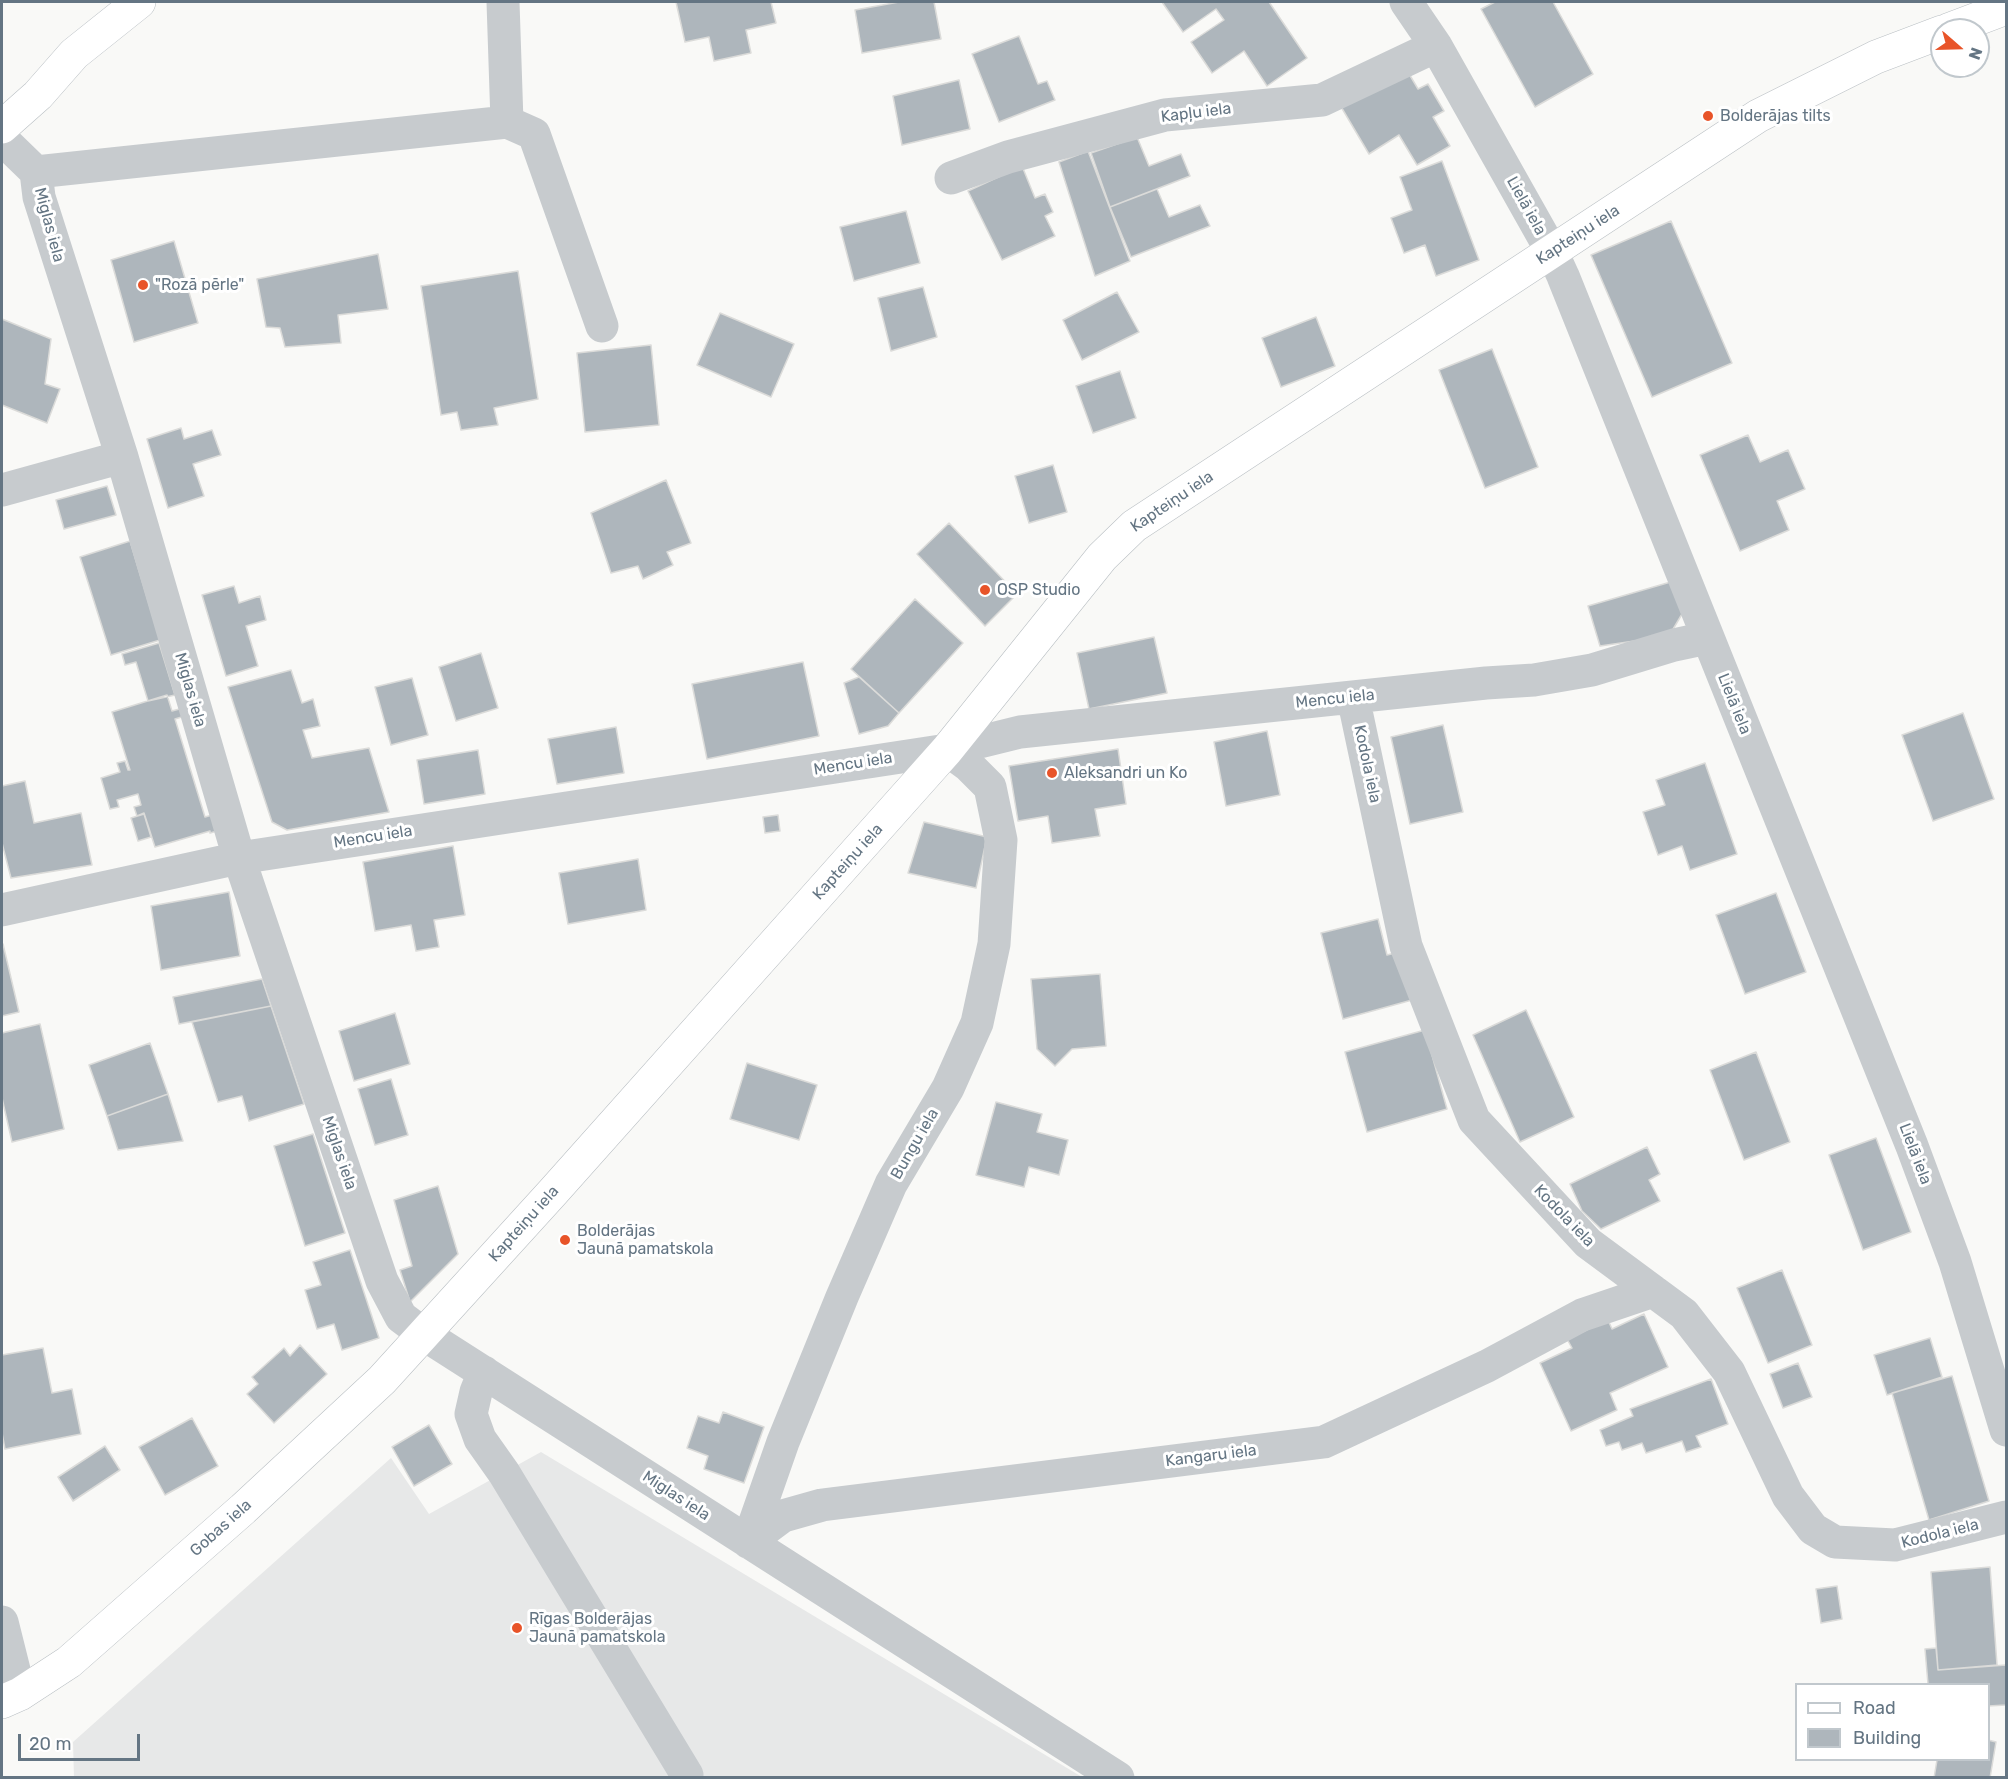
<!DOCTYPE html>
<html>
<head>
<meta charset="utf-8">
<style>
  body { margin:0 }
  #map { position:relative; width:2008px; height:1779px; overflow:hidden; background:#f9f9f7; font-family:Rubik,sans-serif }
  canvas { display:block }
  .frame { position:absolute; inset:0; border:3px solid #647583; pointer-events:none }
  .legend { position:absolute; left:1795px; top:1683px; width:195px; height:78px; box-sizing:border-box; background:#fff; border:2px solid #c1c8cd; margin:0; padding:8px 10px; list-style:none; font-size:18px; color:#647583 }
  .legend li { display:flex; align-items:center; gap:12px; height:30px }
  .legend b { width:30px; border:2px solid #c1c8cd }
  .north { position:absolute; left:1930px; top:18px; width:60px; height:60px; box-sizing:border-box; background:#fff; border:2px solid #c1c8cd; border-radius:50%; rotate:110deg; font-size:16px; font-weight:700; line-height:24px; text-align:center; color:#647583 }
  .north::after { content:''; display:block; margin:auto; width:21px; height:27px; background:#e85429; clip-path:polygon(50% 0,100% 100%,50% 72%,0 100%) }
  .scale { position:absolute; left:18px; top:1734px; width:122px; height:27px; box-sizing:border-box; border:3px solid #647583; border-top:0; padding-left:8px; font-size:18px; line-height:21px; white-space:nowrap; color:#647583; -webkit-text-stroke:4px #fff; paint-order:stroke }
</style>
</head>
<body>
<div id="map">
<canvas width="2008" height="1779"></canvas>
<div class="frame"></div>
<ul class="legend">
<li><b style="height:8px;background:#fff"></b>Road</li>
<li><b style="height:16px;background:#aeb6bc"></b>Building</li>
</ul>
<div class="north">N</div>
<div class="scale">20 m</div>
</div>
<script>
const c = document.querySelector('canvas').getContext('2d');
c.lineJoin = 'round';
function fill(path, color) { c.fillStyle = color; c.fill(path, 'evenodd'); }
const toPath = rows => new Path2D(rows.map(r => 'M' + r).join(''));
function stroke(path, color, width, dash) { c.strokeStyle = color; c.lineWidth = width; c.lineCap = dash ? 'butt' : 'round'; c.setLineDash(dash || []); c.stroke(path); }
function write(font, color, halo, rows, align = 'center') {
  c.font = font + ' Rubik,sans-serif'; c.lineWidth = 6; c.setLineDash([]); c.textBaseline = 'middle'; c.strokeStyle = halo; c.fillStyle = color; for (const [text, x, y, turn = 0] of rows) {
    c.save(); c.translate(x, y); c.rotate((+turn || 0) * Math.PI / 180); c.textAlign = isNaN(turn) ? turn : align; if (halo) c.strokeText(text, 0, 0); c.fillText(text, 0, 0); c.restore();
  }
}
const built = toPath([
  [541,1452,1082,1777,74,1778,73,1742,391,1458,429,1514]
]);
const building = toPath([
  [676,2,771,2,776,23,746,30,751,53,714,61,709,37,685,42,676,2],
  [899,2,934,2,941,39,862,53,855,10,899,2],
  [1162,2,1269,2,1307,58,1267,86,1244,51,1212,73,1191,42,1224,20,1216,9,1183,32,1162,2],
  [1495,2,1553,2,1593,74,1535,107,1481,9,1495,2],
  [1019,36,1038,84,1047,81,1055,100,999,122,972,54,1019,36],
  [1405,67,1418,89,1428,84,1444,111,1433,117,1450,146,1417,165,1399,135,1369,154,1340,105,1405,67],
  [959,80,970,129,902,145,893,96,959,80],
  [1137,137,1149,166,1181,154,1190,176,1110,207,1091,153,1137,137],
  [1088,151,1130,261,1095,276,1059,162,1088,151],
  [1442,161,1479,260,1436,276,1425,245,1404,253,1391,218,1412,210,1400,177,1442,161],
  [1022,166,1035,198,1045,194,1053,212,1045,216,1055,236,1002,260,968,191,1022,166],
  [1157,189,1169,217,1200,205,1210,226,1131,257,1110,207,1157,189],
  [906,211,920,263,854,281,840,227,906,211],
  [1671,221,1732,363,1652,397,1591,255,1671,221],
  [174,241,198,323,134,342,111,260,174,241],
  [378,254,388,309,338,315,341,343,285,347,280,328,266,327,257,279,378,254],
  [518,271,538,399,494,408,498,425,461,430,457,412,441,415,421,286,518,271],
  [923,287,937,337,891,351,878,298,923,287],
  [1117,292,1139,332,1082,360,1063,320,1117,292],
  [720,313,794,344,771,397,697,365,720,313],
  [1316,317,1335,366,1281,387,1262,338,1316,317],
  [2,319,51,339,45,384,60,389,47,423,2,405,2,319],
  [651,345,659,425,585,432,577,353,651,345],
  [1492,349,1538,467,1485,488,1439,370,1492,349],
  [1120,371,1136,418,1093,433,1076,386,1120,371],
  [181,428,184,439,212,430,221,455,193,464,204,496,168,508,147,439,181,428],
  [1748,435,1760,462,1788,450,1805,489,1777,501,1789,530,1740,551,1700,455,1748,435],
  [1053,465,1067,512,1029,523,1015,476,1053,465],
  [666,480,691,543,667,552,673,565,643,579,638,566,611,573,591,513,666,480],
  [107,486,116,515,64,529,56,500,107,486],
  [949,523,1017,594,985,626,917,554,949,523],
  [130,541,160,640,111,655,80,557,130,541],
  [1674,581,1682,614,1669,636,1600,646,1588,606,1674,581],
  [234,586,239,603,260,596,266,620,246,626,258,666,226,676,202,595,234,586],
  [915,599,963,643,899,713,851,669,915,599],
  [1154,637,1167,693,1089,709,1077,653,1154,637],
  [159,643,175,695,148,701,136,662,125,665,122,654,159,643],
  [481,653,498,708,456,721,439,667,481,653],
  [803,662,819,736,707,759,692,684,803,662],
  [291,670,302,703,313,699,320,726,303,730,312,758,369,748,389,812,287,830,272,822,228,687,291,670],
  [859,677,899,713,888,726,859,734,844,683,859,677],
  [412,678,428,735,391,745,375,687,412,678],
  [167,695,172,711,183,708,185,716,175,719,205,817,216,814,221,830,210,833,210,831,155,847,144,813,137,816,134,807,141,805,138,794,117,800,119,807,110,809,101,778,120,772,117,763,125,761,128,770,130,770,112,712,167,695],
  [1963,713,1994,799,1933,821,1902,735,1963,713],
  [1443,725,1463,812,1410,824,1391,737,1443,725],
  [616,727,624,773,557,784,548,739,616,727],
  [1267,731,1280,795,1226,806,1214,742,1267,731],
  [1118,749,1126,804,1095,809,1100,836,1052,843,1048,816,1018,821,1009,766,1118,749],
  [478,750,485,794,424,804,417,760,478,750],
  [1705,763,1737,854,1690,870,1682,846,1658,855,1643,812,1665,805,1656,780,1705,763],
  [25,781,34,823,81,813,92,865,11,878,2,843,2,786,25,781],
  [144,814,151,837,138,841,131,818,144,814],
  [778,815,780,831,765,833,763,817,778,815],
  [924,822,987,837,976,888,908,873,924,822],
  [453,846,465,915,434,920,439,947,416,951,411,925,375,931,363,862,453,846],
  [638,859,646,910,568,924,559,873,638,859],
  [229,892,240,956,161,970,151,906,229,892],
  [1776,893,1806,972,1745,994,1716,915,1776,893],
  [1378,919,1387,955,1399,952,1412,1000,1343,1019,1321,933,1378,919],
  [3,944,19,1012,2,1016,2,945,3,944],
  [1100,974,1106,1046,1072,1049,1055,1066,1037,1049,1031,979,1100,974],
  [262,979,271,1006,179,1024,173,997,262,979],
  [271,1006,304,1104,249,1121,242,1096,218,1102,192,1022,271,1006],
  [1526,1010,1574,1117,1520,1142,1473,1035,1526,1010],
  [395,1013,410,1064,354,1081,339,1031,395,1013],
  [40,1024,64,1129,12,1142,2,1098,2,1033,40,1024],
  [1425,1030,1447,1109,1367,1132,1345,1052,1425,1030],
  [150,1043,168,1094,107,1116,89,1065,150,1043],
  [1756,1052,1790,1142,1744,1160,1710,1070,1756,1052],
  [747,1063,817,1085,799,1140,730,1119,747,1063],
  [391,1079,408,1135,375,1145,358,1089,391,1079],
  [168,1094,183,1141,118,1150,107,1116,168,1094],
  [996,1102,1042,1114,1037,1132,1068,1140,1059,1175,1029,1167,1024,1187,976,1175,996,1102],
  [313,1134,345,1233,305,1246,274,1146,313,1134],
  [1876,1138,1911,1232,1863,1250,1829,1155,1876,1138],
  [1647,1147,1660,1174,1649,1180,1660,1201,1601,1229,1582,1211,1570,1184,1647,1147],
  [438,1186,458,1254,410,1302,400,1270,412,1266,394,1200,438,1186],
  [350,1250,379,1338,342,1350,334,1324,317,1329,305,1290,321,1285,313,1262,350,1250],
  [1782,1270,1812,1345,1768,1363,1737,1288,1782,1270],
  [1644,1314,1668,1367,1610,1393,1617,1410,1571,1431,1540,1363,1572,1348,1567,1339,1608,1320,1612,1329,1644,1314],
  [1930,1338,1942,1377,1887,1395,1874,1355,1930,1338],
  [300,1345,327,1374,274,1423,247,1394,258,1384,252,1377,284,1348,290,1356,300,1345],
  [43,1348,52,1393,72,1389,81,1434,5,1449,2,1433,2,1355,43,1348],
  [1798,1363,1812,1397,1783,1408,1770,1374,1798,1363],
  [1952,1376,1989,1501,1929,1520,1892,1393,1952,1376],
  [1711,1379,1728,1424,1696,1436,1701,1447,1686,1452,1682,1441,1646,1453,1642,1443,1622,1450,1619,1442,1606,1446,1600,1430,1633,1416,1630,1409,1711,1379],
  [723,1412,764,1427,744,1483,704,1469,708,1456,687,1448,698,1416,719,1423,723,1412],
  [192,1418,218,1466,165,1495,139,1447,192,1418],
  [429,1425,452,1464,414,1486,392,1447,429,1425],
  [105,1446,120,1470,73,1501,58,1477,105,1446],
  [1990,1567,1997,1665,1938,1670,1931,1572,1990,1567],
  [1837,1586,1842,1619,1821,1623,1816,1589,1837,1586],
  [1936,1648,1938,1670,2006,1665,2006,1705,1988,1706,1988,1684,1928,1684,1925,1649,1936,1648],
  [1988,1740,1996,1742,1990,1778,1934,1778,1937,1760,1988,1760,1988,1740]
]);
const street = toPath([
  [503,2,507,122],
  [1406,2,1436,46,1552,252,1563,276,1912,1146,1955,1262,2006,1430],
  [2,139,36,172,507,122,534,134,602,326],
  [36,172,39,197,122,457,239,858,382,1281,401,1317,425,1335,1118,1778],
  [951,178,1008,157,1165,115,1322,100,1436,46],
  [2,490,122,457],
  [1353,697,1406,946,1474,1120,1588,1243,1684,1314,1729,1372,1788,1496,1813,1529,1835,1542,1895,1545,2006,1517],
  [2,910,239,858,947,750,1020,732,1486,683,1534,680,1592,670,1674,645,1707,638],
  [484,1372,476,1392,471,1414,480,1439,504,1473,687,1775],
  [748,1542,783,1516,822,1505,1324,1442,1487,1366,1582,1315,1653,1291],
  [748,1542,783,1442,842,1297,891,1184,948,1088,977,1023,994,944,1001,840,990,787,969,766,947,750],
  [2,1622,20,1694]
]);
const secondary = toPath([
  [1948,30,2006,8],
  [2,127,38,95,74,54,139,2],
  [2,1702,20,1694,69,1662,243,1509,382,1380,553,1192,947,750,1102,557,1134,526,1758,116,1876,57,1942,32]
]);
const markers = [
  [1708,116,6,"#e85429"],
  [143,285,6,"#e85429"],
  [985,590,6,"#e85429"],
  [1052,773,6,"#e85429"],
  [565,1240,6,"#e85429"],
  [517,1628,6,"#e85429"]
];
const streetNames = [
  ["Kapļu iela",1196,113,-7],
  ["Lielā iela",1526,206,61],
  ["Miglas iela",49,225,75],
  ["Kapteiņu iela",1578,235,-33],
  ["Kapteiņu iela",1172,502,-34],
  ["Miglas iela",190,690,74],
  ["Mencu iela",1335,699,-6],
  ["Lielā iela",1734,704,68],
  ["Mencu iela",853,764,-9],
  ["Kodola iela",1367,764,78],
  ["Mencu iela",373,837,-9],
  ["Kapteiņu iela",848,862,-48],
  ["Bungu iela",915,1144,-60],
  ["Miglas iela",339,1153,71],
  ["Lielā iela",1915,1154,69],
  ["Kodola iela",1564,1216,46],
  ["Kapteiņu iela",524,1224,-48],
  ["Kangaru iela",1211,1456,-7],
  ["Miglas iela",676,1496,33],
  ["Gobas iela",221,1528,-42],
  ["Kodola iela",1940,1534,-14]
];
const poiNames = [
  ["Bolderājas tilts",1720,116],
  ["\"Rozā pērle\"",155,285],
  ["OSP Studio",997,590],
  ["Aleksandri un Ko",1064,773],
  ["Bolderājas",577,1231],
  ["Jaunā pamatskola",577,1249],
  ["Rīgas Bolderājas",529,1619],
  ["Jaunā pamatskola",529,1637]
];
fill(built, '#e7e8e8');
fill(building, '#aeb6bc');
stroke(building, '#dbdbd9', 1.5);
stroke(secondary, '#b9bfc3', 34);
stroke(street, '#c7cbce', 33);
stroke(secondary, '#fff', 33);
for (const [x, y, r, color] of markers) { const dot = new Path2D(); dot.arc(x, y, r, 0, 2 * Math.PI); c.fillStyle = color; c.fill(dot); stroke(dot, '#fff', 2); }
write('16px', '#647583', '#fff', streetNames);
write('16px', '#647583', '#fff', poiNames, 'left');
</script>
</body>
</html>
